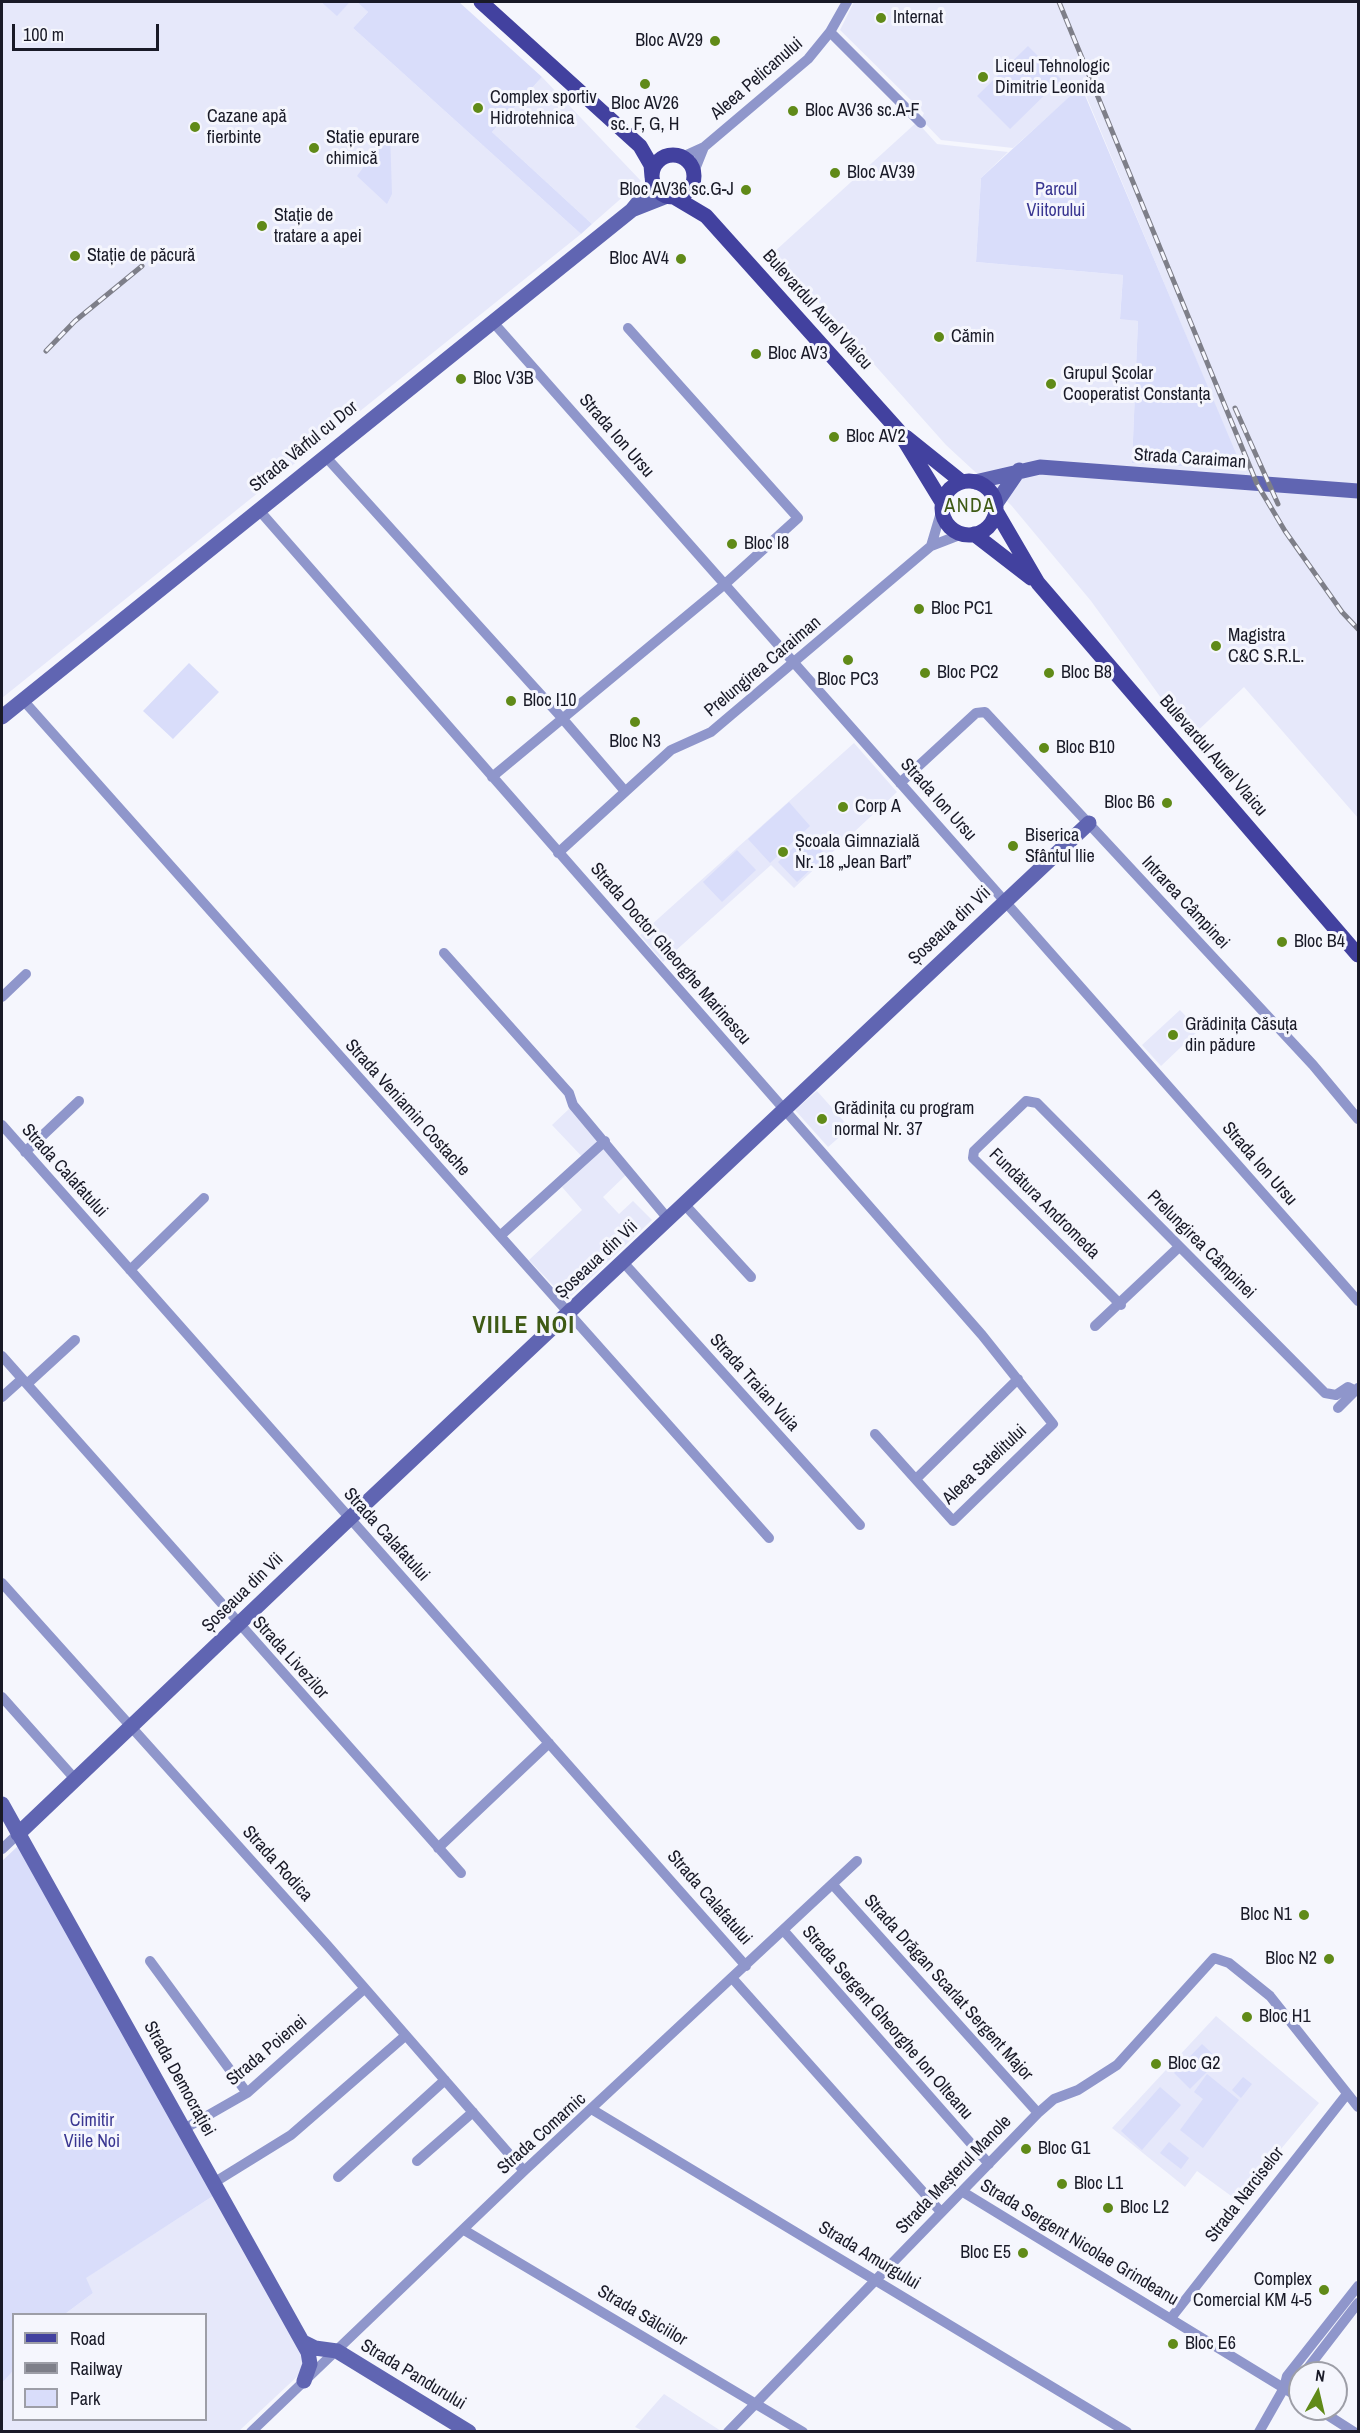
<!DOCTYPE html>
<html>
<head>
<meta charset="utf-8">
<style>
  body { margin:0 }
  #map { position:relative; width:1360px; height:2433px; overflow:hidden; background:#f5f6fd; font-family:"Archivo Narrow",sans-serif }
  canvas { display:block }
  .frame { position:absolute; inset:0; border:3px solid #191a27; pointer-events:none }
  .legend { position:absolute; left:12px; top:2313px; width:195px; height:108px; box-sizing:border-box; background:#f5f6fd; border:2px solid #9d9ea7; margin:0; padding:8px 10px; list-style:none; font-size:18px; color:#191a27 }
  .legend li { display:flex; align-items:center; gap:12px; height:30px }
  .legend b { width:30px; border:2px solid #9d9ea7 }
  .north { position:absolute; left:1288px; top:2361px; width:60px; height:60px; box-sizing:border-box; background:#f5f6fd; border:2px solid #9d9ea7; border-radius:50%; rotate:8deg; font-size:16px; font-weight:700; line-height:24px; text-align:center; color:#191a27 }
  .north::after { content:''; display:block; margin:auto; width:21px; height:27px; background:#608a18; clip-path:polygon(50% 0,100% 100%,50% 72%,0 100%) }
  .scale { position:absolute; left:12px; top:24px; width:147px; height:27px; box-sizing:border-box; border:3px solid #191a27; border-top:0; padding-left:8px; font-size:18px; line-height:21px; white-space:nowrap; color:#191a27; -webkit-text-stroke:4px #f5f6fd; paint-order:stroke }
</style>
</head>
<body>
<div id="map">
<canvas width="1360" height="2433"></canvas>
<div class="frame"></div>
<ul class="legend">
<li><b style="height:8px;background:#42419f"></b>Road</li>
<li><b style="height:8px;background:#7e7f89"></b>Railway</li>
<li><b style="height:16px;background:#d9ddfa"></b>Park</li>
</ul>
<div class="north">N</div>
<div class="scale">100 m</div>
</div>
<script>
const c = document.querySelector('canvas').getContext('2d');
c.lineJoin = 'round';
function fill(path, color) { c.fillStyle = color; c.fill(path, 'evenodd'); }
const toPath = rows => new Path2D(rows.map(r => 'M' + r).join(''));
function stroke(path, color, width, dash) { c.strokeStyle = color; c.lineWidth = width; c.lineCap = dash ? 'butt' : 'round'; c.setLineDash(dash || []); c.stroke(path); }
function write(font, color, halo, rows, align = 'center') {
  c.font = font + ' "Archivo Narrow",sans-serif'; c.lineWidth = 6; c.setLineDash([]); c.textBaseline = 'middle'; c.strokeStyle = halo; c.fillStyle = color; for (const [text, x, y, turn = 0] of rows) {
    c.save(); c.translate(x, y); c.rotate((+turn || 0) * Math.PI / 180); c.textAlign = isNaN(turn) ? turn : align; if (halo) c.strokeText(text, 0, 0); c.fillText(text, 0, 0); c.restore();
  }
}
const built = toPath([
  [2,2,321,2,337,15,350,2,357,2,368,12,353,28,581,234,2,698],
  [854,2,1358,2,1358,818,1244,687,1190,738,1091,601,1011,505,946,445,774,252,917,122,937,144,1008,152,981,178,976,262,1123,275,1120,318,1138,321,1132,463,1242,470,1082,86,1013,148,941,140,921,119,924,113,840,30],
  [542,77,641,181,592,224,492,132],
  [854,743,897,792,794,888,771,865,663,962,640,935],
  [1180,1010,1199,1030,1161,1066,1142,1045],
  [817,1091,850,1128,828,1147,795,1110],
  [570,1108,628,1173,603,1197,619,1214,633,1201,652,1220,567,1300,529,1260,582,1210,562,1187,588,1163,552,1125],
  [1216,2016,1319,2103,1238,2201,1197,2171,1185,2187,1112,2128],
  [213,2196,304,2357,302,2372,239,2431,2,2432,2,2383,13,2371,14,2420,206,2420,206,2314,65,2314,93,2293,85,2278],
  [664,2394,721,2431,643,2431,635,2427]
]);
const green = toPath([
  [321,2,350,2,337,16],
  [357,2,459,2,542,77,492,132,592,224,581,234,353,28,368,12],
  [1028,46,1061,79,1010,129,977,96],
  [1081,86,1243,470,1132,463,1138,321,1120,319,1123,275,976,262,981,178],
  [390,131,392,194,387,204,357,176],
  [189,663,219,692,173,739,143,711],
  [789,802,810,826,770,863,748,839],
  [807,835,826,855,797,882,778,862],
  [737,850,756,870,722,902,703,882],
  [18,1846,213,2196,86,2278,93,2293,65,2314,14,2314,13,2371,2,2383,2,1861],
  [1202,2044,1219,2060,1190,2089,1174,2073],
  [1207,2074,1239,2100,1203,2148,1180,2130,1203,2099,1194,2092],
  [1243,2077,1252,2084,1241,2098,1232,2090],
  [1160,2087,1181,2105,1142,2150,1121,2131],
  [1169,2142,1189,2158,1181,2169,1160,2153]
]);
const street = toPath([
  [830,32,921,123],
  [682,157,704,147,808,59,830,32,847,2],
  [694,172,704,147],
  [492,321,1358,1301],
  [325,456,562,718,624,790],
  [258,509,982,1335,1053,1424,953,1521,875,1434],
  [931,546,942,509],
  [23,700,769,1538],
  [492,777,725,584,798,518,628,328],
  [900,783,976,713,985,712,1313,1065,1358,1119],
  [558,853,671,750,711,732,931,546,962,534],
  [444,953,569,1093,573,1105,669,1220],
  [2,997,26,974],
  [2,1125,746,1966],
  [25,1152,79,1101],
  [685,1205,751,1277],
  [500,1236,605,1141],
  [623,1262,860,1525],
  [130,1270,204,1198],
  [1121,1305,973,1158,974,1151,1026,1101,1037,1103,1325,1393,1336,1395,1348,1387,1356,1391],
  [1095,1326,1179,1247],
  [2,1356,461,1873],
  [27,1384,75,1340],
  [2,1397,22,1379],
  [1338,1408,1358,1388],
  [916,1479,1018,1379],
  [2,1583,328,1946,524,2171],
  [2,1697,75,1779],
  [438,1848,549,1743],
  [2,1849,18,1834],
  [833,1885,1038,2113],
  [784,1931,989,2164],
  [150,1961,247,2093],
  [733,1979,941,2212],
  [593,2110,1127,2432],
  [184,2129,247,2093,364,1989],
  [417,2161,473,2112],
  [338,2177,445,2080],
  [215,2182,291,2135,405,2036],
  [963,2192,1300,2398],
  [464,2230,803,2432],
  [1171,2318,1347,2094],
  [1304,2373,1358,2303],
  [1318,2409,1354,2432],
  [251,2432,524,2171,857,1861],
  [728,2432,1038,2113,1054,2099,1078,2090,1117,2065,1214,1958,1229,1963,1270,1996,1358,2107],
  [1259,2432,1284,2388,1287,2376,1358,2286]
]);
const secondary = toPath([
  [634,209,667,196],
  [975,482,1040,467,1358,491],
  [995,505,1019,470],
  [2,717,632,210,654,183],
  [2,1804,308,2352,310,2364,304,2381],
  [18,1834,349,1519,1089,823],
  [303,2342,315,2348,337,2351,469,2432]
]);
const primary = toPath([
  [481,2,640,146,651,165,652,177],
  '652 176a21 21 0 1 1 42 0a21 21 0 1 1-42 0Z',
  [674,197,706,216,898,430,942,502],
  [906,437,962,482],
  '942 508a27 27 0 1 1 54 0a27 27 0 1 1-54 0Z',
  [996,511,1038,583,1358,955],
  [974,534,1031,578]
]);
const rail = toPath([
  [1059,2,1257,484,1285,531,1342,612,1358,629],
  [46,351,75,321,142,266],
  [1235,408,1278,504]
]);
const markers = [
  [881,18,6,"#608a18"],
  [715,41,6,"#608a18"],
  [983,77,6,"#608a18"],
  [645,84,6,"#608a18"],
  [478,108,6,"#608a18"],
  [793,111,6,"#608a18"],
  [195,127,6,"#608a18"],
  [314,148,6,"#608a18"],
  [835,173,6,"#608a18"],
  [746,190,6,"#608a18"],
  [262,226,6,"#608a18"],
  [75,256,6,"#608a18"],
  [681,259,6,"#608a18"],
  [939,337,6,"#608a18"],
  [756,354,6,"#608a18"],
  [461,379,6,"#608a18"],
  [1051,384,6,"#608a18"],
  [834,437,6,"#608a18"],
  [732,544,6,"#608a18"],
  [919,609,6,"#608a18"],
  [1216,646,6,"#608a18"],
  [848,660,6,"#608a18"],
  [925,673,6,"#608a18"],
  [1049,673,6,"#608a18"],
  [511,701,6,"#608a18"],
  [635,722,6,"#608a18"],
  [1044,748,6,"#608a18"],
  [1167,803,6,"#608a18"],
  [843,807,6,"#608a18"],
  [1013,846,6,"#608a18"],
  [783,852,6,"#608a18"],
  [1282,942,6,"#608a18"],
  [1173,1035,6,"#608a18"],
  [822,1119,6,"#608a18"],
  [1304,1915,6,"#608a18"],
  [1329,1959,6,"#608a18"],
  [1247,2017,6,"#608a18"],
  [1156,2064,6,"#608a18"],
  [1026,2149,6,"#608a18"],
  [1062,2184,6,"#608a18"],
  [1108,2208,6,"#608a18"],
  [1023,2253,6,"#608a18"],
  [1324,2290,6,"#608a18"],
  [1173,2344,6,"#608a18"]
];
const poiNames = [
  ["Internat",893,18],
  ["Bloc AV29",703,41,"right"],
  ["Liceul Tehnologic",995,67],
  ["Dimitrie Leonida",995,88],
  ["Complex sportiv",490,98],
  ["Hidrotehnica",490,119],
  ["Bloc AV26",645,104,"center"],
  ["sc. F, G, H",645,125,"center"],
  ["Bloc AV36 sc.A-F",805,111],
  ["Cazane apă",207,117],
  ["fierbinte",207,138],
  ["Stație epurare",326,138],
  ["chimică",326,159],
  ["Bloc AV39",847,173],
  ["Bloc AV36 sc.G-J",734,190,"right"],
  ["Stație de",274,216],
  ["tratare a apei",274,237],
  ["Stație de păcură",87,256],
  ["Bloc AV4",669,259,"right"],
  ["Cămin",951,337],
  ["Bloc AV3",768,354],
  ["Grupul Școlar",1063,374],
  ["Cooperatist Constanța",1063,395],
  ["Bloc V3B",473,379],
  ["Bloc AV2",846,437],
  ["Bloc I8",744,544],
  ["Bloc PC1",931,609],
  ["Magistra",1228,636],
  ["C&C S.R.L.",1228,657],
  ["Bloc PC2",937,673],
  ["Bloc B8",1061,673],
  ["Bloc PC3",848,680,"center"],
  ["Bloc I10",523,701],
  ["Bloc N3",635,742,"center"],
  ["Bloc B10",1056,748],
  ["Bloc B6",1155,803,"right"],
  ["Corp A",855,807],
  ["Biserica",1025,836],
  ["Sfântul Ilie",1025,857],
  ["Școala Gimnazială",795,842],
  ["Nr. 18 „Jean Bart”",795,863],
  ["Bloc B4",1294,942],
  ["Grădinița Căsuța",1185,1025],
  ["din pădure",1185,1046],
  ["Grădinița cu program",834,1109],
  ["normal Nr. 37",834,1130],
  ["Bloc N1",1292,1915,"right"],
  ["Bloc N2",1317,1959,"right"],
  ["Bloc H1",1259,2017],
  ["Bloc G2",1168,2064],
  ["Bloc G1",1038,2149],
  ["Bloc L1",1074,2184],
  ["Bloc L2",1120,2208],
  ["Bloc E5",1011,2253,"right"],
  ["Complex",1312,2280,"right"],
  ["Comercial KM 4-5",1312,2301,"right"],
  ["Bloc E6",1185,2344]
];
const streetNames = [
  ["Aleea Pelicanului",757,79,-41],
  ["Bulevardul Aurel Vlaicu",817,310,48],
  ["Strada Ion Ursu",616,436,49],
  ["Strada Vârful cu Dor",304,447,-39],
  ["Strada Caraiman",1190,459,4],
  ["Prelungirea Caraiman",763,667,-40],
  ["Bulevardul Aurel Vlaicu",1213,756,49],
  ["Strada Ion Ursu",938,800,48],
  ["Intrarea Câmpinei",1185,903,47],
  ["Șoseaua din Vii",950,926,-43],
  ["Strada Doctor Gheorghe Marinescu",670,954,49],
  ["Strada Veniamin Costache",407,1108,48],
  ["Strada Ion Ursu",1259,1164,49],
  ["Strada Calafatului",64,1171,48],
  ["Fundătura Andromeda",1044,1204,45],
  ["Prelungirea Câmpinei",1201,1245,45],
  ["Șoseaua din Vii",597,1260,-43],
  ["Strada Traian Vuia",754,1383,48],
  ["Aleea Satelitului",985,1465,-43],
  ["Strada Calafatului",386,1535,48],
  ["Șoseaua din Vii",243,1593,-44],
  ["Strada Livezilor",290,1658,48],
  ["Strada Rodica",277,1864,48],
  ["Strada Calafatului",709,1898,49],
  ["Strada Drăgan Scarlat Sergent Major",948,1988,48],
  ["Strada Sergent Gheorghe Ion Olteanu",887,2023,49],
  ["Strada Poienei",267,2051,-40],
  ["Strada Democrației",179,2079,61],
  ["Strada Comarnic",542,2134,-42],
  ["Strada Meșterul Manole",954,2175,-46],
  ["Strada Narciselor",1245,2195,-52],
  ["Strada Sergent Nicolae Grindeanu",1079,2243,31],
  ["Strada Amurgului",869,2256,31],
  ["Strada Sălciilor",642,2316,31],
  ["Strada Pandurului",413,2375,31]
];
const parkNames = [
  ["Parcul",1056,190],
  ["Viitorului",1056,211],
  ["Cimitir",92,2121],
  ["Viile Noi",92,2142]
];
const neighbourhoodNames = [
  ["ANDA",970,507]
];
const districtNames = [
  ["VIILE NOI",524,1327]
];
fill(built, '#e6e8fa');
fill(green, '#d9ddfa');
stroke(street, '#8f96cb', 10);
stroke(secondary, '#6065b2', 15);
stroke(primary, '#42419f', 15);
stroke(rail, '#7e7f89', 5);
stroke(rail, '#f5f6fd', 3, [9]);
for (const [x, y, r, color] of markers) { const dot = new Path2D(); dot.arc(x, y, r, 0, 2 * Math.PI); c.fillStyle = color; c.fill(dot); stroke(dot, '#f5f6fd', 2); }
write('18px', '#191a27', '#f5f6fd', poiNames, 'left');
write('18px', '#191a27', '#f5f6fd', streetNames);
write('18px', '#393691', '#f5f6fd', parkNames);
c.letterSpacing = '1.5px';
write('20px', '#3e5a15', '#f5f6fd', neighbourhoodNames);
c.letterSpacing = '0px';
c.letterSpacing = '1.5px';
write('bold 24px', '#3e5a15', '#f5f6fd', districtNames);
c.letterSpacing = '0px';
</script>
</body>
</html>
